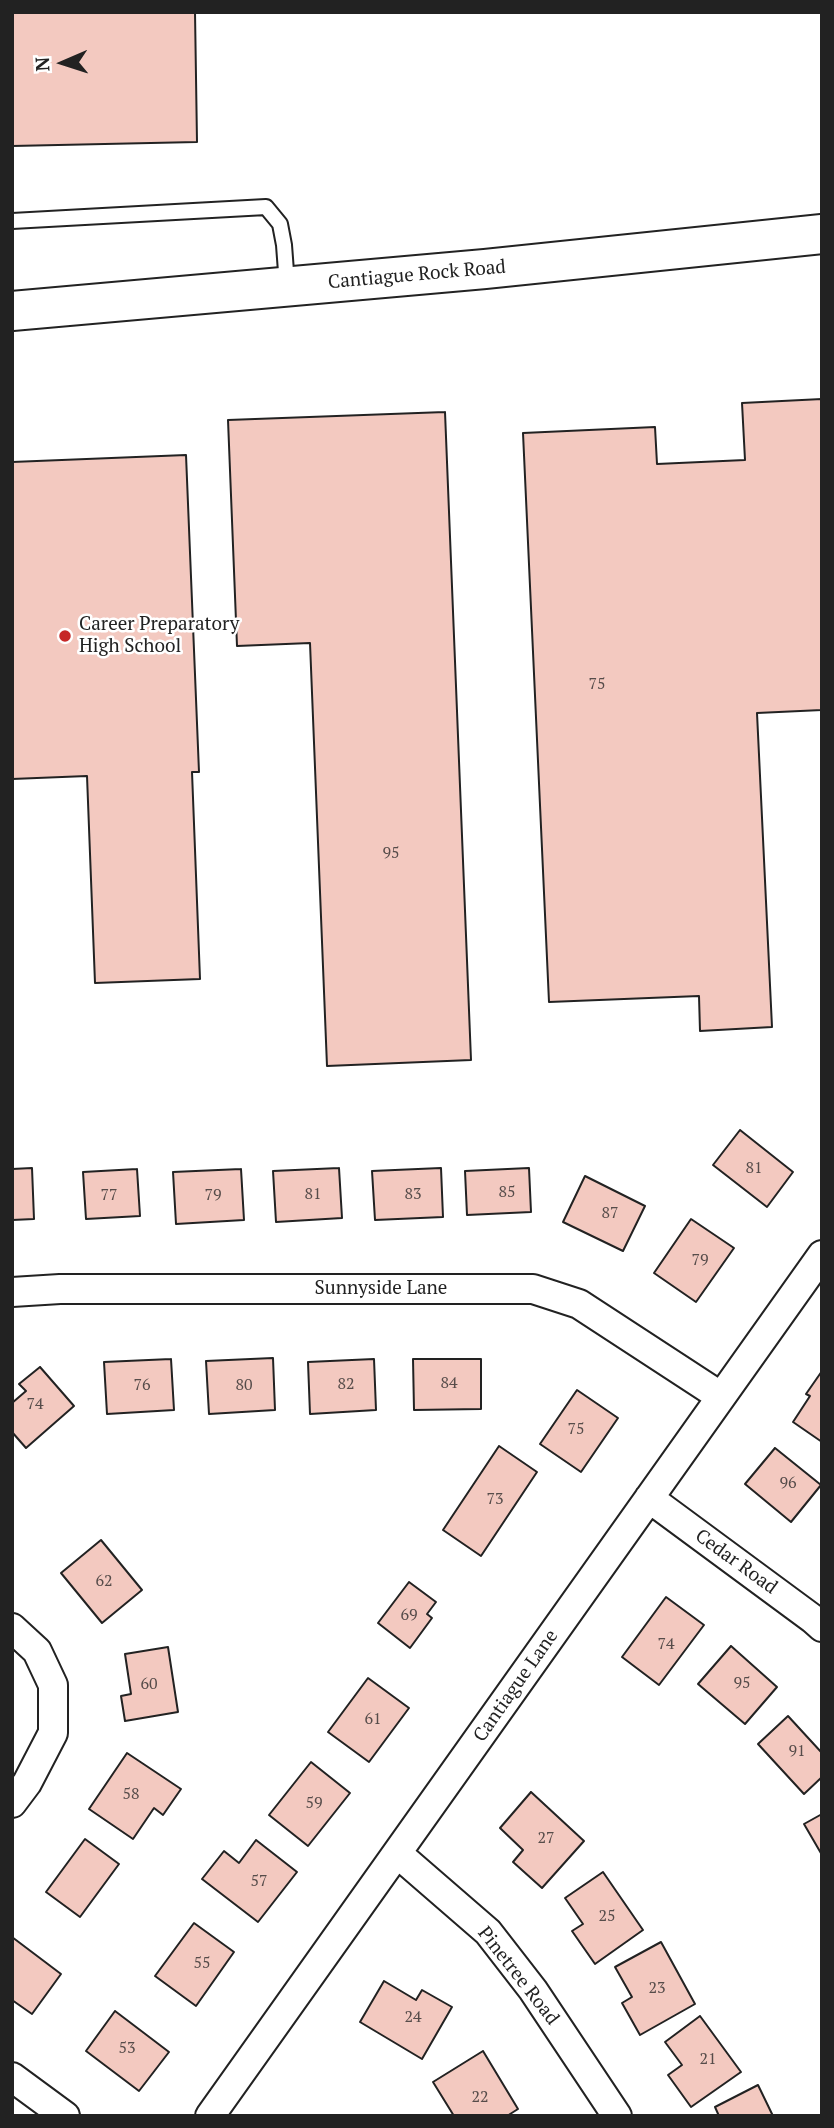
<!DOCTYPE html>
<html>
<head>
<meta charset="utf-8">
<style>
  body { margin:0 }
  #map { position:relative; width:834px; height:2128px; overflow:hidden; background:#fff; font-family:"PT Serif",serif }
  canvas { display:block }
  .frame { position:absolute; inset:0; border:14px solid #222; pointer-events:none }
  .north { position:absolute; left:28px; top:28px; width:70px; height:70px; -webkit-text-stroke:5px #fff; paint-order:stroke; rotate:267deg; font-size:19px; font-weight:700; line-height:28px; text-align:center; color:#222 }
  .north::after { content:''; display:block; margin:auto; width:24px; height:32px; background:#222; clip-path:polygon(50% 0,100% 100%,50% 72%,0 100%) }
</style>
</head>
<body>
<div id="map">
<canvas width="834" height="2128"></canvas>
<div class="frame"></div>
<div class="north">N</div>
</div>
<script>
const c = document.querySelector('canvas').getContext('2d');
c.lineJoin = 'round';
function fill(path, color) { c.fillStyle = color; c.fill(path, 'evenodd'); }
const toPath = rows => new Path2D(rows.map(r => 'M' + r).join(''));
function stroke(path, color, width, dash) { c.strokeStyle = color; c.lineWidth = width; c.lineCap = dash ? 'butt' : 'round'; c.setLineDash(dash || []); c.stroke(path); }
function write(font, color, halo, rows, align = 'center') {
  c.font = font + ' "PT Serif",serif'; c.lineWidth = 5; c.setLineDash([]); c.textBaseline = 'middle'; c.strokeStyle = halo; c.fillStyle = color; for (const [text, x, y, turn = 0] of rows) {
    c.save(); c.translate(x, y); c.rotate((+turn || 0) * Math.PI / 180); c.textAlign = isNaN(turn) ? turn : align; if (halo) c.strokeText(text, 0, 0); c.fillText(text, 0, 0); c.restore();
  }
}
const building = toPath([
  [12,12,195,12,197,142,12,146,12,12],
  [822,399,822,710,757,713,772,1027,700,1031,699,996,549,1002,523,433,655,427,657,464,745,460,742,403,822,399],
  [445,412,471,1060,327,1066,310,643,237,646,228,420,445,412],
  [186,455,199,772,192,772,200,979,95,983,87,776,12,779,12,462,186,455],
  [740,1130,793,1172,767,1207,713,1165,740,1130],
  [32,1168,34,1219,12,1220,12,1169,32,1168],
  [339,1168,342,1218,276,1222,273,1171,339,1168],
  [441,1168,443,1217,375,1220,372,1171,441,1168],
  [529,1168,531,1212,467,1215,465,1171,529,1168],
  [137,1169,140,1216,86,1219,83,1172,137,1169],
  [241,1169,244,1220,176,1224,173,1172,241,1169],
  [585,1176,645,1206,623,1251,563,1222,585,1176],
  [691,1219,734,1248,696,1302,654,1273,691,1219],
  [273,1358,275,1410,209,1414,206,1361,273,1358],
  [171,1359,174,1410,107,1414,104,1362,171,1359],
  [374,1359,376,1410,310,1414,308,1362,374,1359],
  [413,1359,481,1359,481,1409,414,1410,413,1359],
  [40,1367,74,1406,26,1448,12,1432,12,1403,26,1391,19,1384,40,1367],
  [822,1371,822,1442,793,1422,810,1396,806,1394,822,1371],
  [577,1390,618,1418,581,1472,540,1444,577,1390],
  [499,1446,537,1472,481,1556,443,1530,499,1446],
  [775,1448,821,1485,791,1522,745,1484,775,1448],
  [101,1540,142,1590,102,1623,61,1573,101,1540],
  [409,1582,436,1602,427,1614,432,1618,410,1648,378,1623,409,1582],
  [666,1597,704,1625,659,1685,622,1657,666,1597],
  [731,1646,777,1687,745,1724,698,1684,731,1646],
  [168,1647,178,1712,125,1721,121,1696,131,1694,125,1654,168,1647],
  [368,1678,409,1708,369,1762,328,1732,368,1678],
  [788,1716,822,1753,822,1777,804,1794,758,1744,788,1716],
  [127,1753,181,1789,163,1815,154,1808,133,1839,89,1809,127,1753],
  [311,1762,350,1793,308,1846,269,1815,311,1762],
  [531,1792,584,1841,542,1888,513,1862,523,1850,500,1828,531,1792],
  [822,1814,822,1855,804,1824,822,1814],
  [85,1839,119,1864,80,1917,46,1892,85,1839],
  [256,1840,297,1872,258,1922,202,1879,224,1851,239,1863,256,1840],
  [603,1872,643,1930,595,1964,572,1931,583,1924,565,1898,603,1872],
  [194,1923,234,1952,196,2006,155,1976,194,1923],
  [12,1937,61,1974,32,2014,12,2000,12,1937],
  [661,1942,695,2004,640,2035,622,2003,632,1997,615,1967,661,1942],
  [384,1981,416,2000,422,1990,452,2007,422,2059,360,2022,384,1981],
  [115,2011,169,2052,139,2091,86,2051,115,2011],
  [700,2016,741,2072,691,2107,668,2075,682,2065,665,2042,700,2016],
  [483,2051,518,2109,507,2116,454,2116,433,2082,483,2051],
  [758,2085,773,2116,719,2116,715,2107,758,2085]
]);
const lane = toPath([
  [12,221,266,207,280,224,284,245,287,285]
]);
const street = toPath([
  [12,1292,60,1289,533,1289,579,1304,720,1396],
  [649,1498,813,1619,822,1627],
  [12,1628,37,1651,53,1685,53,1733,27,1783,12,1803],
  [398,1854,488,1932,533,1990,617,2116],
  [12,2077,65,2116],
  [210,2116,822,1255]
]);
const secondary = toPath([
  [12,311,485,269,822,234]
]);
const markers = [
  [65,636,7,"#c62828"]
];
const numberNames = [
  ["75",597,684],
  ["95",391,853],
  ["81",754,1168],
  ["85",507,1192],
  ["81",313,1194],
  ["83",413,1194],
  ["77",109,1195],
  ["79",213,1195],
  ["87",610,1213],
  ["79",700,1260],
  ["84",449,1383],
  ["82",346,1384],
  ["76",142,1385],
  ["80",244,1385],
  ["74",35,1404],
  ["75",576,1429],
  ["96",788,1483],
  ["73",495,1499],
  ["62",104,1581],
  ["69",409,1615],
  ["74",666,1644],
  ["95",742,1683],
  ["60",149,1684],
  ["61",373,1719],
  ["91",797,1751],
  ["58",131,1794],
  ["59",314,1803],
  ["27",546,1838],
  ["57",259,1881],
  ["25",607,1916],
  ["55",202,1963],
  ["23",657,1988],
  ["24",413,2017],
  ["53",127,2048],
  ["21",708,2059],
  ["22",480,2097]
];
const streetNames = [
  ["Cantiague Rock Road",417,275,-5],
  ["Sunnyside Lane",381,1289],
  ["Cedar Road",736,1562,36],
  ["Cantiague Lane",516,1686,-55],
  ["Pinetree Road",518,1976,52]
];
const poiNames = [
  ["Career Preparatory",79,625],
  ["High School",79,647]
];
fill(building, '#f3c9c0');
stroke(building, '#222', 2);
stroke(lane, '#222', 18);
stroke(street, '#222', 32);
stroke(secondary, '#222', 42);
stroke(lane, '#fff', 14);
stroke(street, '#fff', 28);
stroke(secondary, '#fff', 38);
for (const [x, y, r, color] of markers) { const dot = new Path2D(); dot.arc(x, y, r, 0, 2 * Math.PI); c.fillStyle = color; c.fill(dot); stroke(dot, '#fff', 2.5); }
write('16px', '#564c4a', null, numberNames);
write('19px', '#222', '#fff', streetNames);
write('19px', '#222', '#fff', poiNames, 'left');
</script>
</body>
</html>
